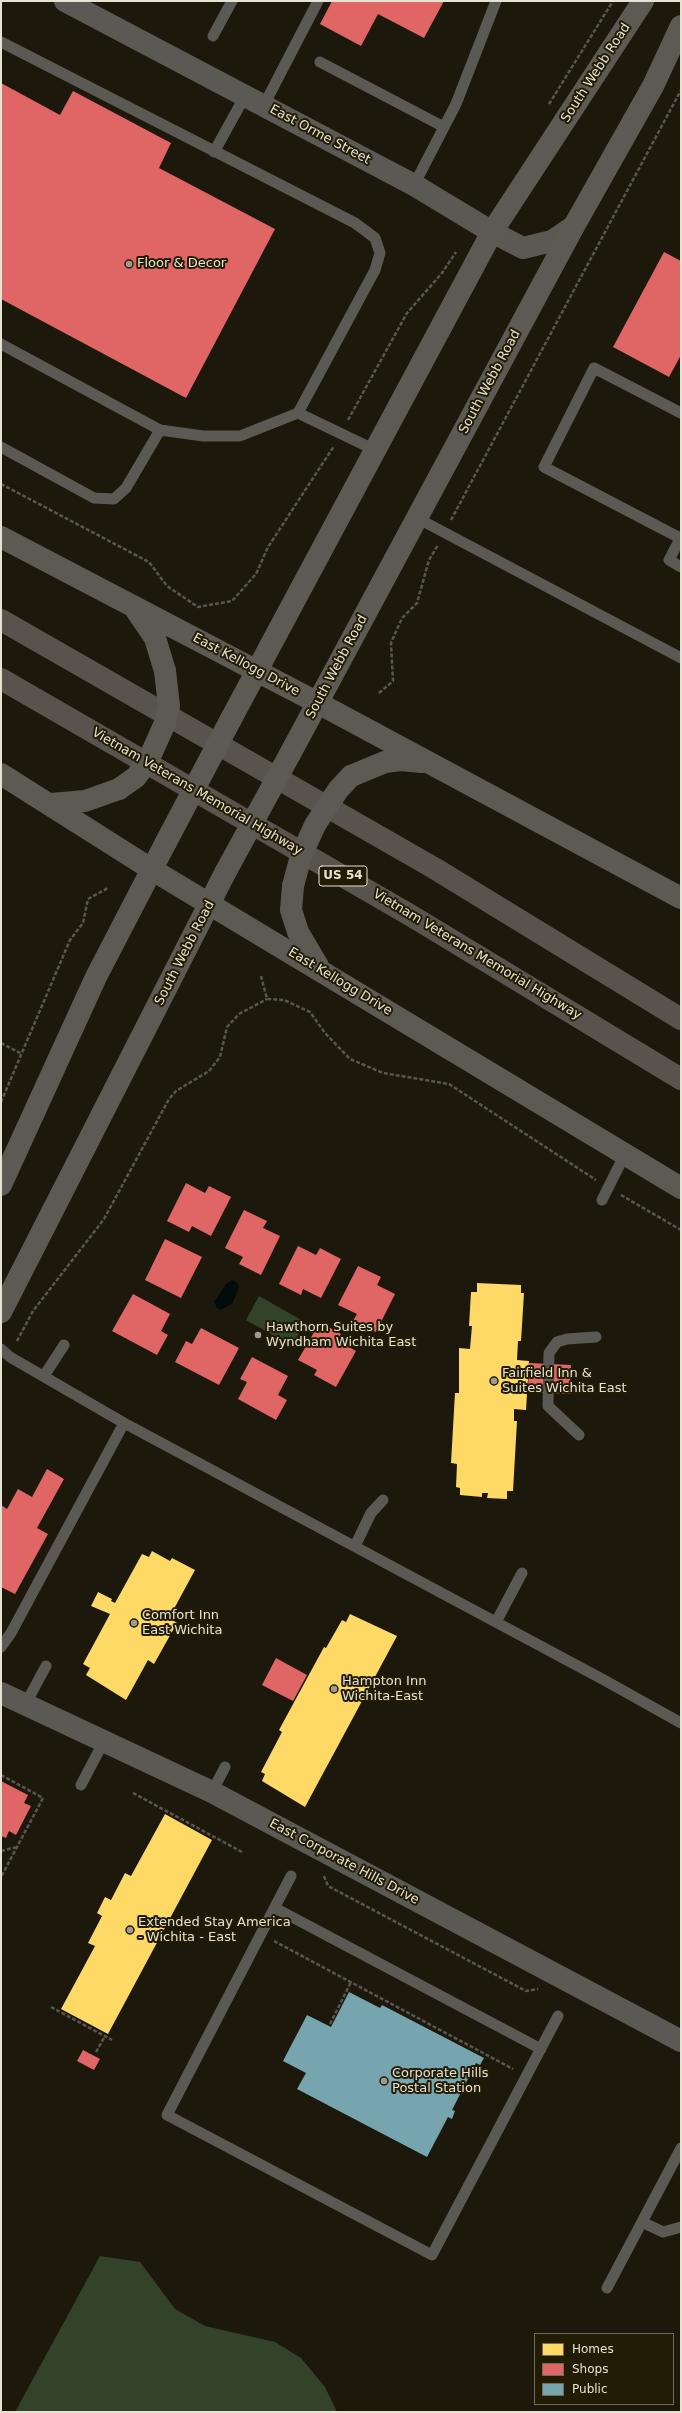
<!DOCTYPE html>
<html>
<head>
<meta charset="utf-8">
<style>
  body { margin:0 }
  #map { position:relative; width:682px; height:2413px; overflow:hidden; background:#1c180c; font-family:"DejaVu Sans",sans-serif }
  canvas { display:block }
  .frame { position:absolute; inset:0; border:2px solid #e6e2d4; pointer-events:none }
  .legend { position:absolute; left:534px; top:2333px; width:140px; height:72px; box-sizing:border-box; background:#231c05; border:1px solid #716b58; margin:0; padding:5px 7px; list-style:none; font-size:12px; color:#e6e2d4 }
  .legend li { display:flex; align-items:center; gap:8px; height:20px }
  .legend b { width:20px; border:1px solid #716b58 }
</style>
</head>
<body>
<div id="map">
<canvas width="682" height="2413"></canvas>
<div class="frame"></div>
<ul class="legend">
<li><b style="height:11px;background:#ffd966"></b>Homes</li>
<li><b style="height:11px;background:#e06666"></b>Shops</li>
<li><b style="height:11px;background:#76a5af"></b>Public</li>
</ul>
</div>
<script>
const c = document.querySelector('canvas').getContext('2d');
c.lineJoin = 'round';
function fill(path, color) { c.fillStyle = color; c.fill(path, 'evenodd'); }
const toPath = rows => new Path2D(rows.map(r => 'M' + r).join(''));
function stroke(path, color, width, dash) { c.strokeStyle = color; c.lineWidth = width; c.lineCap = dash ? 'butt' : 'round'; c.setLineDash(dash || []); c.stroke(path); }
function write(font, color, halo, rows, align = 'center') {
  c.font = font + ' "DejaVu Sans",sans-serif'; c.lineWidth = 4; c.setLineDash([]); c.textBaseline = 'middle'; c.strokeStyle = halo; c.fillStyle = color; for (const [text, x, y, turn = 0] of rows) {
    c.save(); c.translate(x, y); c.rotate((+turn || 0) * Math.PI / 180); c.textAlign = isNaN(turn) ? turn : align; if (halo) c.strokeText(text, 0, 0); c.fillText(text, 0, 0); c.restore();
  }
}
const green = toPath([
  [259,1296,305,1322,292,1346,246,1320],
  [100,2256,140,2262,175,2309,205,2326,275,2342,301,2358,325,2387,337,2412,15,2412]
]);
const water = toPath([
  [232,1280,236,1282,239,1287,236,1295,232,1304,220,1310,217,1308,214,1302,226,1284]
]);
const homes = toPath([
  [477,1283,521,1285,521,1293,524,1293,521,1341,518,1341,517,1360,529,1361,526,1410,514,1409,514,1421,517,1421,513,1491,507,1491,507,1499,487,1498,488,1493,482,1493,482,1497,460,1495,460,1488,456,1487,457,1464,451,1463,455,1393,459,1393,459,1348,470,1349,472,1326,469,1326,471,1292,477,1292],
  [152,1551,170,1561,172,1558,195,1570,169,1618,177,1623,154,1664,148,1660,126,1700,86,1675,90,1668,83,1664,110,1614,91,1606,98,1592,112,1599,111,1601,115,1603,142,1554,149,1557],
  [350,1614,397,1636,305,1807,262,1781,265,1774,261,1772,282,1732,279,1730,324,1647,326,1648,342,1620,346,1622],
  [165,1814,212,1840,108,2034,61,2009,95,1946,88,1943,102,1916,97,1913,105,1897,111,1900,125,1873,131,1876]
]);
const shops = toPath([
  [332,1,444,1,424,38,378,14,361,46,320,24],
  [1,83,60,115,73,91,171,143,159,168,275,229,186,398,1,299],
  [664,252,681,261,681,355,669,377,613,347],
  [186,1183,205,1193,209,1186,231,1197,211,1236,192,1226,189,1232,167,1221],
  [244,1210,267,1221,263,1228,280,1236,261,1275,239,1264,243,1257,225,1248],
  [165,1239,202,1257,181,1298,145,1280],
  [298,1246,316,1255,320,1248,341,1259,321,1298,303,1289,301,1295,279,1284],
  [358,1266,381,1277,377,1285,395,1294,376,1332,353,1321,357,1314,338,1305],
  [133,1294,170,1314,161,1331,168,1335,157,1355,112,1331],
  [320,1322,341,1334,337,1340,356,1351,336,1387,314,1375,317,1370,298,1360],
  [201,1328,239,1348,219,1385,175,1362,186,1341,192,1344],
  [252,1357,288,1376,278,1395,287,1400,276,1420,238,1399,247,1382,240,1379],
  [529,1363,571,1365,570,1394,528,1392],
  [47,1469,64,1479,37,1528,48,1534,15,1594,1,1587,1,1505,7,1509,18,1489,32,1497],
  [276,1658,307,1675,293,1701,262,1685],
  [1,1781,28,1795,24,1803,31,1806,16,1835,9,1831,6,1838,1,1836],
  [83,2050,100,2059,94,2070,77,2061]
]);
const public = toPath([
  [349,1992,380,2008,382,2005,484,2058,480,2065,476,2063,452,2110,455,2111,452,2119,448,2117,427,2157,297,2089,306,2073,283,2061,307,2015,331,2027]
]);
const path = toPath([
  [549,104,613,1],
  [348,420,407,313,442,273,456,252],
  [1,484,149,562,167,586,198,607,232,601,256,574,268,547,334,446],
  [451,520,681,90],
  [379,693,393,681,391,643,402,618,417,603,429,560,438,545],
  [261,976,267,999,284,1000,310,1012,325,1033,350,1059,383,1073,449,1084,596,1180],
  [1,1043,22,1054],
  [1,1102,70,940,83,923,88,899,108,888],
  [621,1195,681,1230],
  [17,1341,33,1311,104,1219,169,1099,176,1091,209,1071,220,1057,227,1027,239,1014,267,999],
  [1,1775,43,1798,1,1877],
  [133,1793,242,1852],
  [1,1851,17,1847],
  [324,1876,328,1886,526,1991,538,1989],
  [274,1941,513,2069],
  [51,2007,112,2040],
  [330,2024,351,1982],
  [96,2052,105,2036]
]);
const lane = toPath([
  [213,36,232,1],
  [1,42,355,223,375,238,380,253,375,270,298,413,240,436,203,436,160,430,1,344],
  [320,62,444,127],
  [264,105,318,1],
  [214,152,245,96],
  [414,185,456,104,496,1],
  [298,413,375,450],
  [1,447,94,498,114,499,126,488,160,430],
  [417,518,681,658],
  [681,537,669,560,681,567],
  [680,538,544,467,594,368,681,413],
  [602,1200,625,1154],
  [1,1349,10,1357,124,1423,604,1680,681,1723],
  [44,1376,64,1345],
  [579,1435,548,1406,549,1353,557,1342,567,1339,596,1337],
  [355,1546,371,1513,383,1500],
  [496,1622,522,1573],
  [1,1647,11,1633,124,1423],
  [25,1705,46,1666],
  [81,1785,104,1741],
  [212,1792,225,1767],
  [291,1876,167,2115,432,2255,558,2016],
  [275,1908,541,2049],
  [642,2222,663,2232,681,2227],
  [607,2288,681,2148]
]);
const street = toPath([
  [65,1,414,185,492,232,523,248,552,241,574,226],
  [1,1693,212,1792,681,2041]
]);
const secondary = toPath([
  [1,537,318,703,681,898],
  [136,610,155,638,165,671],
  [231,719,492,232,643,1],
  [290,754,574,226,653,86,681,26],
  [1,774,151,869,681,1188],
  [351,776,385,762,401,760,422,762],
  [51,804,85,801,119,789],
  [293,886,291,910,298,932,318,966],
  [1,1185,96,977,165,844],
  [1,1312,225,873]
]);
const highway = toPath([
  [1,620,434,868,681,1019],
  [1,679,410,915,681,1079]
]);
const secondaryBridge = toPath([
  [119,789,136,777,148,761,165,723,169,706,165,671],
  [165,844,231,719],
  [225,873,290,754],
  [293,886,301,856,315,825,338,790,351,776]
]);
const markers = [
  [129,264,4,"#9f9b8e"],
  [258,1335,4,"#9f9b8e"],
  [494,1381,4,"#9f9b8e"],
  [134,1623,4,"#9f9b8e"],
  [334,1689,4,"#9f9b8e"],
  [130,1930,4,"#9f9b8e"],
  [384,2081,4,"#9f9b8e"]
];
const shields = [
  [343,876,48]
];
const shieldNames = [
  ["US 54",343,876]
];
const streetNames = [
  ["South Webb Road",596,73,-57],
  ["East Orme Street",320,135,28],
  ["South Webb Road",490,382,-62],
  ["East Kellogg Drive",246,665,28],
  ["South Webb Road",337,667,-62],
  ["Vietnam Veterans Memorial Highway",197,792,30],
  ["South Webb Road",185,953,-63],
  ["Vietnam Veterans Memorial Highway",477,955,31],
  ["East Kellogg Drive",340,982,31],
  ["East Corporate Hills Drive",344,1862,28]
];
const poiNames = [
  ["Floor & Decor",137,264],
  ["Hawthorn Suites by",266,1328],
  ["Wyndham Wichita East",266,1343],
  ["Fairfield Inn &",502,1374],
  ["Suites Wichita East",502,1389],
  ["Comfort Inn",142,1616],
  ["East Wichita",142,1631],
  ["Hampton Inn",342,1682],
  ["Wichita-East",342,1697],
  ["Extended Stay America",138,1923],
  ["- Wichita - East",138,1938],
  ["Corporate Hills",392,2074],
  ["Postal Station",392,2089]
];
fill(green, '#33432a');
fill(water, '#030c0b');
fill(homes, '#ffd966');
fill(shops, '#e06666');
fill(public, '#76a5af');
stroke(path, '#585651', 2.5, [4, 2]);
stroke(lane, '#5b5953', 11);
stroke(street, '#5b5953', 22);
stroke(secondary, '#5d5a53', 22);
stroke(highway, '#58544d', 22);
stroke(secondaryBridge, '#5d5a53', 22);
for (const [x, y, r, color] of markers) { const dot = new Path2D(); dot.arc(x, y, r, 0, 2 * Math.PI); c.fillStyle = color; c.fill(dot); stroke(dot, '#231c05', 1.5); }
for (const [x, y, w] of shields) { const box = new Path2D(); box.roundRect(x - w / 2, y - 10, w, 20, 3); c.fillStyle = '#231c05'; c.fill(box); stroke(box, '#e6e2d4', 1); }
write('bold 12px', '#e6e2d4', null, shieldNames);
write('13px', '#e6e2d4', '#231c05', streetNames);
write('13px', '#e6e2d4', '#231c05', poiNames, 'left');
</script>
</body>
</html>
